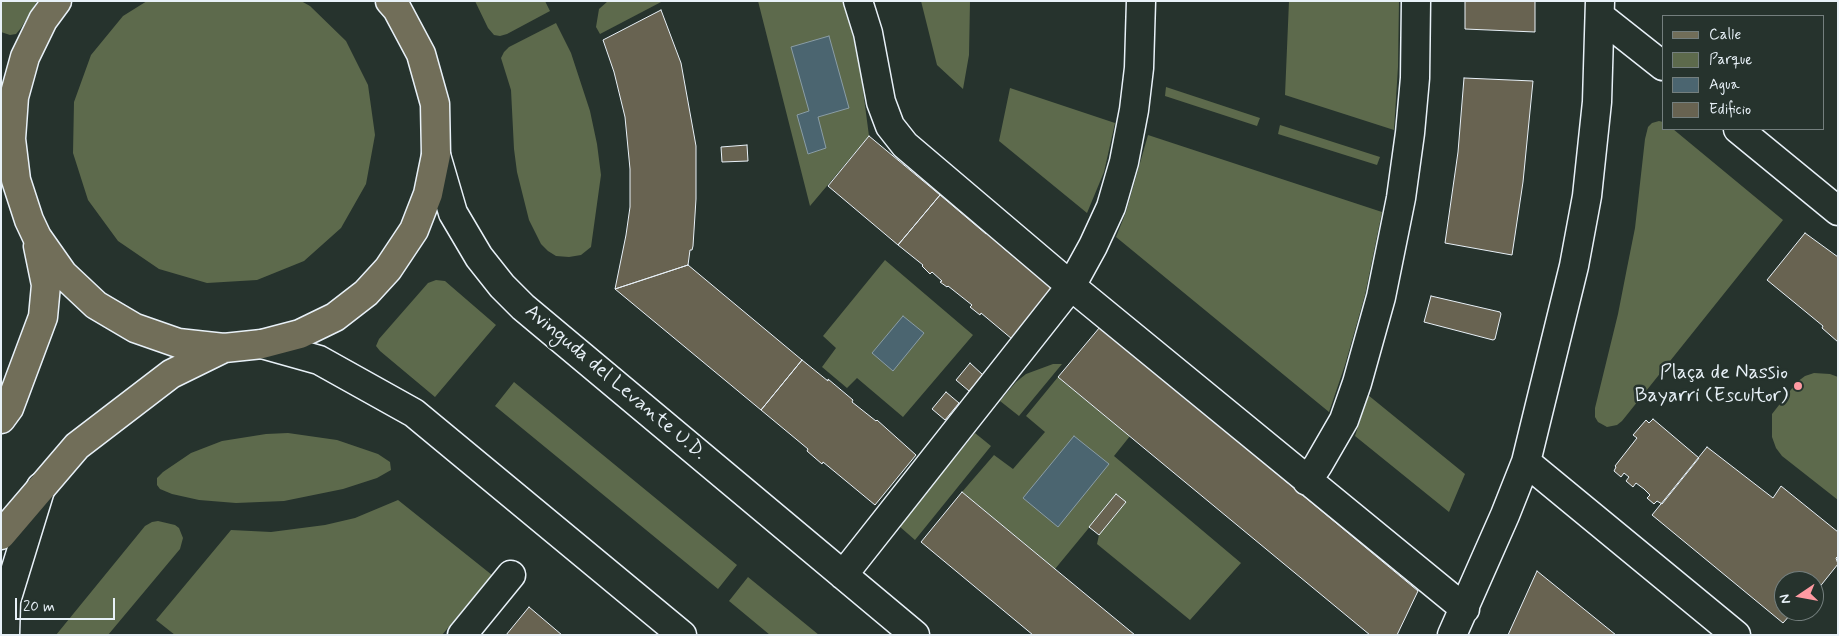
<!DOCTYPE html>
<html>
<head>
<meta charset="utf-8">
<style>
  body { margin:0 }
  #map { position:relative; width:1839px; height:636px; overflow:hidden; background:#26332d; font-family:Mynerve,sans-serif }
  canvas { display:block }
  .frame { position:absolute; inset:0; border:2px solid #e8f1f8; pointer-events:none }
  .legend { position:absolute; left:1662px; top:15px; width:162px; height:115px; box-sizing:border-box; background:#26332d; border:1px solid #747f7e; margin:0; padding:6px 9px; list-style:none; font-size:15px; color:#e8f1f8 }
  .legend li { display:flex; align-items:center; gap:10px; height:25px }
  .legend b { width:25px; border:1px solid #747f7e }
  .north { position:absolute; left:1774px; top:571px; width:50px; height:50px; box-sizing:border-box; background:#26332d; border:1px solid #747f7e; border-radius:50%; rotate:258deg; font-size:14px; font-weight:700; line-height:20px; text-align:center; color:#e8f1f8 }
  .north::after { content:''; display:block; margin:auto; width:18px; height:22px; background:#ff9aa2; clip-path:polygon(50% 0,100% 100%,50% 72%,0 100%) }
  .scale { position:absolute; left:15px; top:598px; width:100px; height:22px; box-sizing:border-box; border:2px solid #e8f1f8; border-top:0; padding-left:6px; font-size:15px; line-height:18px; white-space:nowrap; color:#e8f1f8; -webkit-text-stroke:4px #26332d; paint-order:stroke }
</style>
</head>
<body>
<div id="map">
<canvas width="1839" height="636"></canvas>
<div class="frame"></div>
<ul class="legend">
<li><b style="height:6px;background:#716e59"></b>Calle</li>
<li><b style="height:14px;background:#5d6a4c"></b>Parque</li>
<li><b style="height:14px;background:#4b6570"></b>Agua</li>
<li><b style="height:14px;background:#686351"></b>Edificio</li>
</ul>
<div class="north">N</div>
<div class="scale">20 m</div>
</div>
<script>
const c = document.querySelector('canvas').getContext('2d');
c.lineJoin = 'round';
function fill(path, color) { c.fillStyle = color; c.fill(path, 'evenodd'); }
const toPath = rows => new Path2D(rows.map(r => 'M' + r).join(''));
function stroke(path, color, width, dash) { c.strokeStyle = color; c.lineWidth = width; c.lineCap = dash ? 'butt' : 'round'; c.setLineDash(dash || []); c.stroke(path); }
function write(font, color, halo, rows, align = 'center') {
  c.font = font + ' Mynerve,sans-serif'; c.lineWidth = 5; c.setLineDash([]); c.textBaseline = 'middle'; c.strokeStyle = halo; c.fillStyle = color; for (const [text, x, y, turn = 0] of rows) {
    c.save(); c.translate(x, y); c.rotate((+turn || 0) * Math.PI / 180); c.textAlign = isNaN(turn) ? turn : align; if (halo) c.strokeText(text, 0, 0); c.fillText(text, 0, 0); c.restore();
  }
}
const green = toPath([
  [1,1,37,1,21,28,16,34,10,35,1,32],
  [147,1,301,1,310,6,346,41,368,85,375,135,366,184,341,228,304,261,257,280,207,283,159,269,118,241,88,200,73,153,74,102,91,55,123,16],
  [475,1,545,1,550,11,507,34,500,36,494,35,488,28],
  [608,1,663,1,600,34,596,27,599,9],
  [758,1,843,1,849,18,861,75,869,136,810,206],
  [921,1,970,1,969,55,963,89,937,65],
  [1289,1,1399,1,1398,67,1394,130,1285,95],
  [556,23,571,53,590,111,597,144,601,175,591,247,581,255,569,257,556,256,548,251,541,244,529,220,517,172,514,149,511,90,501,58,504,52,509,47],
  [1166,87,1260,118,1257,126,1165,96],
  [1010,88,1115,123,1104,172,1087,213,999,141],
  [1659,121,1663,122,1663,129,1673,129,1783,220,1622,421,1617,425,1607,427,1598,422,1595,417,1595,408,1618,314,1627,268,1635,228,1645,139,1648,127,1652,123],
  [1280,125,1380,157,1377,165,1278,134],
  [1148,135,1382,212,1365,295,1345,365,1329,412,1116,237,1126,212],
  [885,260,973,335,903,417,857,378,847,388,822,367,836,348,823,336],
  [436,280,445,281,496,325,435,397,380,351,376,346,379,339,428,283],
  [1053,364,1062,364,1019,416,1000,401,1016,382,1026,374],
  [1814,373,1830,374,1838,377,1838,500,1782,456,1776,448,1772,437,1772,414,1797,382,1805,376],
  [1058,377,1130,436,1114,456,1241,563,1190,620,1097,544,1099,535,1116,495,1055,569,962,492,994,455,1013,469,1045,432,1026,416],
  [514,382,737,565,718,589,495,406],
  [1368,395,1465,474,1449,512,1355,436],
  [288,433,337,440,378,454,390,462,391,470,377,478,343,489,284,501,236,503,199,500,172,494,160,489,157,485,157,478,163,472,191,453,222,441,266,434],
  [975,433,991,446,915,540,899,526],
  [398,500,492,575,442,635,175,635,156,620,231,530,271,532,325,525,355,518],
  [158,521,175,525,179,528,183,538,180,549,108,635,56,635,145,526,152,522],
  [748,577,819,635,770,635,729,601]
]);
const water = toPath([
  [829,36,849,108,818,117,826,148,808,154,797,115,809,111,791,47,829,36],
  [903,316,924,333,893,371,872,353,903,316],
  [1074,436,1109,464,1058,527,1023,498,1074,436]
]);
const building = toPath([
  [1465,1,1535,1,1535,32,1465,29,1465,1],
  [661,10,681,63,696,146,696,199,693,246,692,250,690,250,688,265,615,289,626,235,630,207,630,169,625,117,614,72,603,40,661,10],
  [1464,78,1533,81,1523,182,1512,255,1445,243,1458,152,1464,78],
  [869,136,940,195,898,245,828,186,869,136],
  [747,145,748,161,722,162,721,147,747,145],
  [940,195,986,234,988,232,1003,245,1002,247,1054,289,1012,339,981,313,980,315,970,307,972,305,948,286,947,287,940,282,942,281,932,272,930,274,922,266,923,265,898,245,940,195],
  [1805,233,1838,257,1838,342,1822,328,1823,326,1767,280,1805,233],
  [688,265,802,360,761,410,615,289,688,265],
  [1431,296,1500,312,1501,314,1495,339,1493,340,1424,322,1431,296],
  [1100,327,1418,591,1397,635,1370,635,1058,377,1100,327],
  [802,360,828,381,828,379,853,400,852,402,876,421,877,420,916,455,875,505,823,462,822,464,807,451,808,449,761,410,802,360],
  [970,363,983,375,969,391,956,380,970,363],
  [946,392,959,403,945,420,932,409,946,392],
  [1653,419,1699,458,1662,504,1657,501,1654,504,1647,498,1650,495,1644,489,1636,483,1633,487,1626,481,1629,477,1624,473,1621,477,1614,471,1616,467,1615,466,1637,438,1633,435,1646,420,1649,423,1653,419],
  [1707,447,1773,498,1781,486,1838,532,1838,556,1836,558,1838,564,1814,594,1814,581,1784,581,1784,611,1800,611,1795,617,1791,614,1783,623,1652,515,1707,447],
  [962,492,1055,569,1135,635,1033,635,921,542,962,492],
  [1116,494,1126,502,1099,535,1089,527,1116,494],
  [1537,571,1616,635,1508,635,1537,571],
  [529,607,562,635,506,635,529,607]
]);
const minor = toPath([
  [858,1,868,33,881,102,890,126,905,145,1071,286,1465,609],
  [1601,17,1663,66],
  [1738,129,1838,211],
  [436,155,453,213,479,257,502,286,523,307,915,635],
  [262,344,319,360,414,413,682,635],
  [1526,462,1736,635],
  [1307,481,1318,465,1344,420,1357,383,1381,297,1401,198,1410,133,1415,78,1416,1],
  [843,575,1071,286,1093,246,1111,207,1124,162,1134,110,1139,68,1141,1],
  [5,635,6,601,41,487],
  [462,635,511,575],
  [1452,635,1505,515,1526,462,1574,266,1587,196,1597,102,1600,1]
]);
const major = toPath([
  [57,1,43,20,25,57,14,97,11,139,16,180,29,220,37,237,63,274,96,305,135,328,178,343,224,348,262,344,300,334,335,317,366,293,388,269,414,230,428,194,436,155,435,104,421,54,397,9,390,1],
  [1,419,9,408,43,317,46,285,38,246],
  [1,535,77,446,171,374,224,348]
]);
const markers = [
  [1798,386,5,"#ff9aa2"]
];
const poiNames = [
  ["Plaça de Nassio",1788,374],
  ["Bayarri (Escultor)",1788,397]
];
const streetNames = [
  ["Avinguda del Levante U.D.",615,383,40]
];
fill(green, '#5d6a4c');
fill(water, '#4b6570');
stroke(water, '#8a9da6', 1);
fill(building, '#686351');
stroke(building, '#e8f1f8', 1);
stroke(minor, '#e8f1f8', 31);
stroke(major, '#e8f1f8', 31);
stroke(minor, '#26332d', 28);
stroke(major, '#716e59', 28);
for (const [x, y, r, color] of markers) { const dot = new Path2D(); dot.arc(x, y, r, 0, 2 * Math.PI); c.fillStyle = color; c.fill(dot); stroke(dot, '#26332d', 2); }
write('20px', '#e8f1f8', '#26332d', poiNames, 'right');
write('20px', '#e8f1f8', '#26332d', streetNames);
</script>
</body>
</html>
